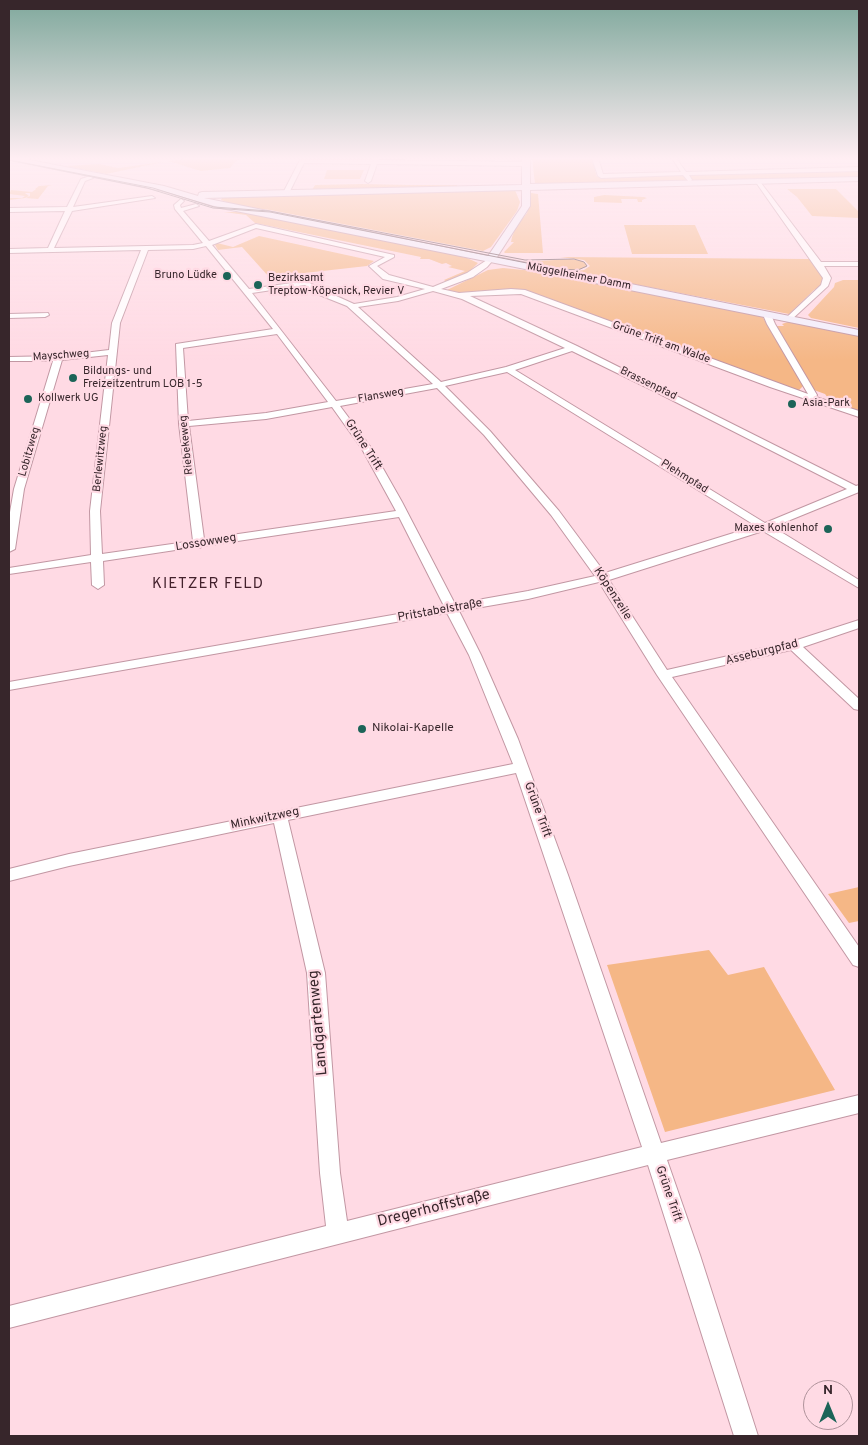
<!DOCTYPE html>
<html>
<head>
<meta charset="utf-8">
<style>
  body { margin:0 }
  #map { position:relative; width:868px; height:1445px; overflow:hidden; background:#ffdae4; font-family:Overpass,sans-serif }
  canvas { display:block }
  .frame { position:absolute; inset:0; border:10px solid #37262b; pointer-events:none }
  .north { position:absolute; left:803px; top:1380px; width:50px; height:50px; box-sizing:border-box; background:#ffdae4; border:1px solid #af929a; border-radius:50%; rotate:0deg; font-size:14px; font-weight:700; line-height:20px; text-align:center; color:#37262b }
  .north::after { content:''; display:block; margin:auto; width:18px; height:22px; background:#1c6458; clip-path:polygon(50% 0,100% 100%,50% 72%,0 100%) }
</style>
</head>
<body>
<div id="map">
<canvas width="868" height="1445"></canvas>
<div class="frame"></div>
<div class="north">N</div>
</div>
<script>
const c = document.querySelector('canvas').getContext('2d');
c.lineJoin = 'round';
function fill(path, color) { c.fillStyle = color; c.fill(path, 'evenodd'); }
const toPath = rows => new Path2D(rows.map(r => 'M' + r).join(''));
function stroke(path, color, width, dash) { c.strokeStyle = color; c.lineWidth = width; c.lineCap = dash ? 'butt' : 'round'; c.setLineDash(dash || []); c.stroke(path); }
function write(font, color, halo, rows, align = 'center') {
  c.font = font + ' Overpass,sans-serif'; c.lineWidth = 4.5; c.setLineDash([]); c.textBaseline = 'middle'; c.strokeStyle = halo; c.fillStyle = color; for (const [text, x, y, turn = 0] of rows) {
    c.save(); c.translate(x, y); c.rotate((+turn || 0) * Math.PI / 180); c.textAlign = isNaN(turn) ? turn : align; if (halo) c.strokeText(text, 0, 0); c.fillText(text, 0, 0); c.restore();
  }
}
const green = toPath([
  [191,158,247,158,237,160,230,168,201,171,168,161,106,174,65,166,99,164,118,168],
  [532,158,592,158,597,177,859,169,859,177,535,184],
  [327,170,364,170,360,179,324,179],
  [362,184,410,185,457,185,457,187,312,190,315,185],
  [53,185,48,186,38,199,26,198,30,196,30,193,25,193,29,196,25,198,9,200,9,198,22,198,25,196,9,194,11,190,32,192,36,189,29,189,35,189,39,186],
  [787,189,836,189,859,212,859,218,812,216,797,197],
  [515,190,520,202,517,211,491,247,483,251,270,210,221,204,226,202,221,200,222,198,228,195],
  [531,193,538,194,543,253,505,253,504,252,514,242,511,242,512,237,516,227,527,213],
  [604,195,644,197,647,198,642,200,642,202,638,202,637,199,621,199,622,203,594,202,594,197],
  [224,212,240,212,414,246,467,258,478,263,467,274,447,282,444,280,465,271,448,267,452,266,446,263,442,264,429,259,420,259,421,257,255,223,246,215],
  [624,225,695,225,708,254,632,254],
  [259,236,374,261,367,266,269,277,242,247,218,250,215,245,217,243,233,247],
  [560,257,808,259,810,259,824,277,823,284,814,290,789,314,571,272,584,270,590,266,584,260],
  [570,259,582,261,586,264,586,267,577,270,564,270,523,262],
  [503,268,544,272,762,316,804,385,797,392,516,289,458,293,447,290,488,270],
  [843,280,859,280,859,328,811,318,808,315,834,287,835,283],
  [788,322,859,335,859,413,832,403,825,394,814,390,775,326,784,326,782,324],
  [859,887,859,921,849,923,828,894],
  [709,950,728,975,764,967,835,1090,665,1132,607,965]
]);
const street = toPath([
  [374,158,378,158,378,160,527,162,530,164,527,166,377,164,371,181,368,183,365,181,371,164,304,163,289,193,286,195,283,193,300,160,373,160,374,158],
  [592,158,598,158,603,174,681,172,672,158,676,158,686,172,859,167,859,171,689,175,692,180,689,182,683,175,601,178,598,176,592,158],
  [90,176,93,178,85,181,73,207,152,196,155,198,72,211,54,248,193,245,203,243,175,209,174,205,181,199,184,201,180,205,181,208,196,204,199,206,183,211,209,241,256,224,394,255,394,257,377,266,389,275,433,287,467,273,490,258,493,260,487,267,473,277,441,289,459,293,511,289,525,290,808,394,767,324,764,317,770,313,774,315,772,317,775,324,817,395,816,397,859,411,859,417,770,387,521,294,470,296,577,346,856,486,859,485,859,492,773,527,859,580,859,588,763,531,609,580,667,670,794,641,859,620,859,628,803,647,859,699,859,710,854,709,791,650,672,677,859,947,859,967,853,965,657,675,599,582,528,599,459,611,481,655,518,739,568,875,661,1143,859,1095,859,1113,667,1160,700,1255,758,1436,734,1436,648,1165,9,1328,9,1306,326,1226,320,1173,307,973,274,823,69,866,9,881,9,869,69,854,513,764,469,655,447,613,9,690,9,682,444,606,399,517,204,546,199,548,195,547,103,561,104,585,98,589,92,585,91,562,9,574,9,568,91,555,90,511,108,355,62,360,24,489,15,549,9,552,9,518,14,489,53,361,9,361,9,357,58,356,109,350,112,323,141,250,9,253,9,249,48,248,65,211,9,212,9,208,67,207,81,179,90,176],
  [256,228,385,257,369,266,383,279,425,289,397,297,354,304,323,290,306,281,249,289,212,245,256,228],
  [206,246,273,329,176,344,179,424,193,541,102,554,100,511,120,323,148,250,193,249,206,246],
  [305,285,317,294,347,306,433,384,336,401,252,293,305,285],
  [433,291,462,299,565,348,506,367,441,382,358,307,398,301,433,291],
  [277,334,328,402,266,413,188,421,183,348,277,334],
  [572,351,654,391,847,489,765,523,515,370,572,351],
  [507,372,756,526,605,573,559,511,490,431,445,386,507,372],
  [437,388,484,435,551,515,595,576,528,591,455,604,402,502,372,449,340,406,437,388],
  [332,407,362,449,396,511,204,539,189,426,266,419,332,407],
  [516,773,642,1147,347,1221,340,1173,325,973,288,820,516,773],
  [758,179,821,262,859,262,859,266,824,266,831,278,828,286,790,321,786,319,787,317,821,285,823,278,755,181,758,179],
  [48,313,49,315,45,317,9,318,9,314,48,313]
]);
const secondary = toPath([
  [9,158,19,158,164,186,198,196,199,193,202,192,522,185,522,158,530,158,530,184,859,177,859,181,530,190,530,206,497,257,859,330,859,336,221,208,163,191,10,160,9,158],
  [522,190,522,206,488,256,204,198,522,190]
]);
const tram = toPath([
  [9,160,153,188,214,207,269,211,525,260,574,259,584,262,587,266,578,270,557,269,270,212,213,208,147,188,9,160]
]);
const markers = [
  [227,276,5,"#1c6458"],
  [258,285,5,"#1c6458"],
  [73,378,5,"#1c6458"],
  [28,399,5,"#1c6458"],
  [792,404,5,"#1c6458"],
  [828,529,5,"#1c6458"],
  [362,729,5,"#1c6458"]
];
const farPoinames = [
  ["Bruno Lüdke",217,276,"right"],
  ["Bezirksamt",268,279],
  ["Treptow-Köpenick, Revier V",268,292],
  ["Bildungs- und",83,372],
  ["Freizeitzentrum LOB 1-5",83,385],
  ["Kollwerk UG",38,399],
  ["Asia-Park",802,404],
  ["Maxes Kohlenhof",818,529,"right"]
];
const farStreetnames = [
  ["Müggelheimer Damm",579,277,11],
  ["Grüne Trift am Walde",661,343,20],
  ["Mayschweg",61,356,-4],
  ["Brassenpfad",648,384,26],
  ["Flansweg",381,396,-10],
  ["Riebekeweg",187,445,-96],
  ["Lobitzweg",30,452,-74],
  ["Berlewitzweg",101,459,-84],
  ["Plehmpfad",684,477,32]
];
const streetNames = [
  ["Grüne Trift",363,445,57],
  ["Lossowweg",206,543,-9],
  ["Köpenzeile",612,594,57],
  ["Pritstabelstraße",440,611,-10],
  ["Asseburgpfad",762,653,-14],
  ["Grüne Trift",537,810,70],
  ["Minkwitzweg",265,819,-12],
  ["Grüne Trift",668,1194,71]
];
const poiNames = [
  ["Nikolai-Kapelle",372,729]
];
const quarterNames = [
  ["KIETZER FELD",208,585]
];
const nearStreetnames = [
  ["Landgartenweg",319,1023,-95],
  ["Dregerhoffstraße",434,1209,-14]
];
fill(green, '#f5b786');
stroke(street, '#c297a3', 2);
stroke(secondary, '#c297a3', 2);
fill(street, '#fff');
fill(secondary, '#f3effc');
stroke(tram, '#755d64', 1);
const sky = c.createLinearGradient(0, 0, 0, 360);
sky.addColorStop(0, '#7fa89c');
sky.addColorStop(0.44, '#ffeef3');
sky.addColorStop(1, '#ffeef300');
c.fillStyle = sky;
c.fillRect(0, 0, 868, 360);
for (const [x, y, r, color] of markers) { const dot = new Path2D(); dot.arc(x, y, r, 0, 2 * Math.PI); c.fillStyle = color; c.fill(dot); stroke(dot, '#ffdae4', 2); }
write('11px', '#37262b', '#ffdae4', farPoinames, 'left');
write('11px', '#37262b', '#ffdae4', farStreetnames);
write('12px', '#37262b', '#ffdae4', streetNames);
write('12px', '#37262b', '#ffdae4', poiNames, 'left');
c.letterSpacing = '1px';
write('15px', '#43212c', '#ffdae4', quarterNames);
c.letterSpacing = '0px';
write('15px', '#37262b', '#ffdae4', nearStreetnames);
</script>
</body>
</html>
